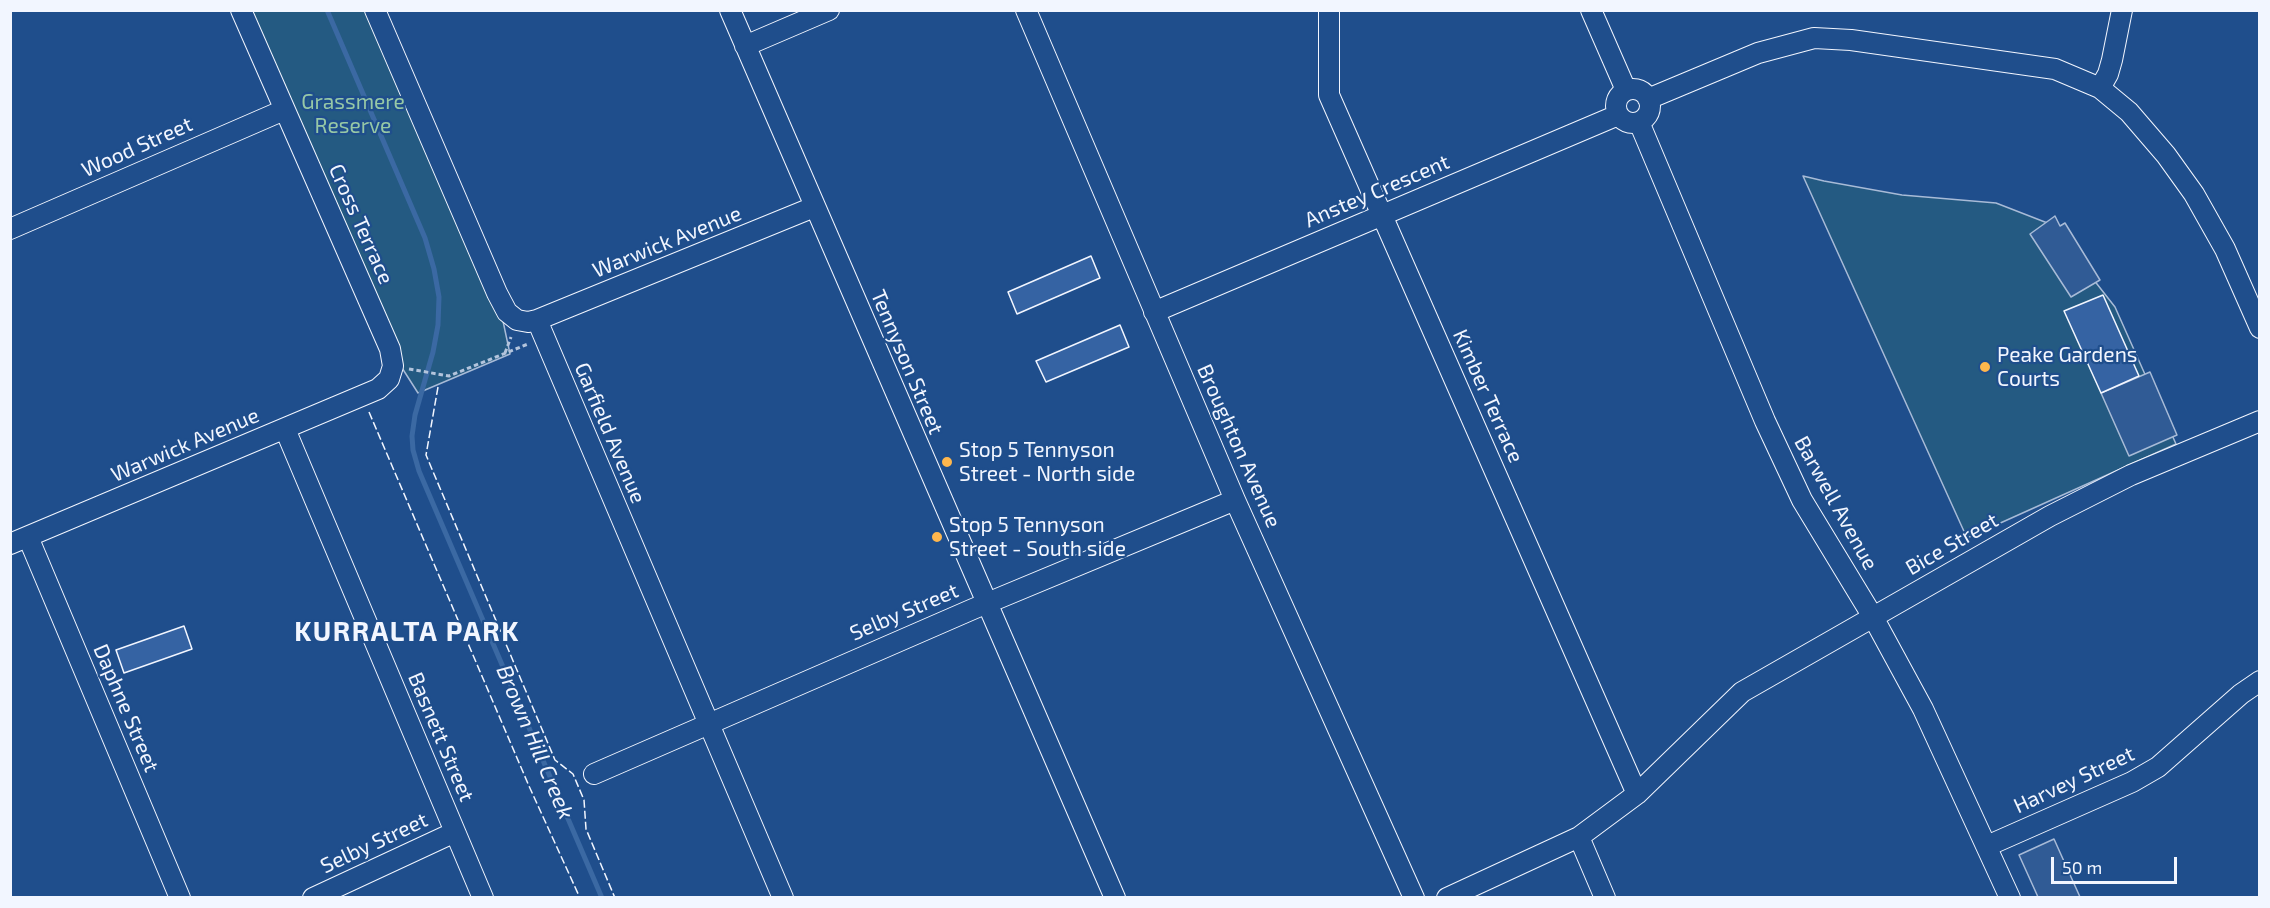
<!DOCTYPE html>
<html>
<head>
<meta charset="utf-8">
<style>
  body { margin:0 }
  #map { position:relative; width:2270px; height:908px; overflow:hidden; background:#1f4e8c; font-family:"Exo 2",sans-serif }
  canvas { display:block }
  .frame { position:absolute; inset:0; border:12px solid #f2f6ff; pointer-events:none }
  .scale { position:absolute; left:2051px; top:857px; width:126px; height:27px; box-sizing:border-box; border:3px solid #f2f6ff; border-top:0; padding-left:8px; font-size:18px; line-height:21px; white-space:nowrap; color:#f2f6ff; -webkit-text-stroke:4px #1f4e8c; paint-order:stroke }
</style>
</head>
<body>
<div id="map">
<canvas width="2270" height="908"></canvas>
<div class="frame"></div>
<div class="scale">50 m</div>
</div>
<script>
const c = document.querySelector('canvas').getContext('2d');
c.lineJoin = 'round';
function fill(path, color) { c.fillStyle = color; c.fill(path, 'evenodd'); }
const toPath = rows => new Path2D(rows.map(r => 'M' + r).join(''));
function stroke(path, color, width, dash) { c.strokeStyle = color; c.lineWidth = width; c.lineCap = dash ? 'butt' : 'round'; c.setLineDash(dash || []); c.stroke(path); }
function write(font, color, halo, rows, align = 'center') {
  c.font = font + ' "Exo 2",sans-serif'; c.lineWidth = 4.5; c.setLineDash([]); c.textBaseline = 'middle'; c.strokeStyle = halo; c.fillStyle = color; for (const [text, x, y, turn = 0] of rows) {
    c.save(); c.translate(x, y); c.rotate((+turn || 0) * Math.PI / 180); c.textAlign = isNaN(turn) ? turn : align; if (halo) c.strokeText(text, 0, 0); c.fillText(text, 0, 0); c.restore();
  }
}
const green = toPath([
  [242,11,375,11,497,293,510,354,418,393,390,349,242,11],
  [1803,176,1824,181,1902,195,1996,203,2050,224,2115,307,2176,444,1967,538,1803,176]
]);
const parking = toPath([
  [2055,216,2060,226,2065,223,2100,280,2071,297,2030,234,2055,216],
  [2150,372,2177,435,2129,456,2101,393,2150,372],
  [2054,839,2080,897,2038,897,2019,855,2054,839]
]);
const stream = toPath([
  [327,10,425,238,434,269,439,297,438,325,433,352,415,415,412,436,413,450,419,471,602,898]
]);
const building = toPath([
  [1091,256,1100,278,1017,314,1008,292,1091,256],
  [2103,295,2139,376,2101,393,2064,311,2103,295],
  [1120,325,1129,347,1046,382,1036,361,1120,325],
  [184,626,192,649,124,673,116,650,184,626]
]);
const path = toPath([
  [505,353,511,337],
  [409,369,449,376,528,344]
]);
const minor = toPath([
  [375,10,497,293,507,312,517,320,528,322,537,320,814,207],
  [730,10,1115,898],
  [1026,10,1235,500,1414,898],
  [1329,10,1329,95,1637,794],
  [1591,10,1626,90],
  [745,46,829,10],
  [2100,88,2108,74,2112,60,2122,10],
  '1616 106a17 17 0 1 1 34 0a17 17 0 1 1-34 0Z',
  [1648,99,1758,53,1814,38,1851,40,2055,69,2100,88,2129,112,2166,155,2194,194,2225,249,2260,328],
  [1639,122,1765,421,1802,500,1873,617,1923,709,2010,898],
  [10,229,284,110],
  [1154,312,1618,115],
  [537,320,783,898],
  [285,429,483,898],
  [28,537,180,898],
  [10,544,378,389,389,379,393,366,390,349,241,10],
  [594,774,973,609,1235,500],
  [1579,837,1605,898],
  [1987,846,2132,782,2158,767,2241,694,2260,681],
  [313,898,455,832],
  [1447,898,1579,837,1637,794,1742,692,2050,516,2131,475,2260,421]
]);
const fence = toPath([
  [438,387,426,455,555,760,573,774,584,800,586,829,615,898],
  [369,412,529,786,580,898]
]);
const markers = [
  [1985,367,6,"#ffb74d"],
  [947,462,6,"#ffb74d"],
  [937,537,6,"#ffb74d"]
];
const parkNames = [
  ["Grassmere",353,102],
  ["Reserve",353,126]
];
const streetNames = [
  ["Wood Street",137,147,-24],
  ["Anstey Crescent",1377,191,-23],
  ["Cross Terrace",361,224,66],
  ["Warwick Avenue",667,242,-22],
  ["Tennyson Street",907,362,67],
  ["Kimber Terrace",1488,396,66],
  ["Garfield Avenue",610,433,67],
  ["Warwick Avenue",185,445,-23],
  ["Broughton Avenue",1239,446,66],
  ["Barwell Avenue",1836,503,61],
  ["Bice Street",1952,544,-30],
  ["Selby Street",904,612,-23],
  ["Daphne Street",126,708,67],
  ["Basnett Street",441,737,67],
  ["Harvey Street",2074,780,-25],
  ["Selby Street",374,843,-25]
];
const poiNames = [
  ["Peake Gardens",1997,355],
  ["Courts",1997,379],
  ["Stop 5 Tennyson",959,450],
  ["Street - North side",959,474],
  ["Stop 5 Tennyson",949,525],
  ["Street - South side",949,549]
];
const waterNames = [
  ["Brown Hill Creek",535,742,67]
];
const districtNames = [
  ["KURRALTA PARK",407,632]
];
fill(green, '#245a82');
stroke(green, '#a8bbd7', 1.5);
fill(parking, '#305b95');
stroke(parking, '#a8bbd7', 1.5);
stroke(stream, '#3b69a3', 5);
fill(building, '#3563a3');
stroke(building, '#f2f6ff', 1.5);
stroke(minor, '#f2f6ff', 22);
stroke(path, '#b3c4dc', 3, [4.5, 3]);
stroke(minor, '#1f4e8c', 20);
stroke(fence, '#f2f6ff', 1.5, [8, 3]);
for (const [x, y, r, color] of markers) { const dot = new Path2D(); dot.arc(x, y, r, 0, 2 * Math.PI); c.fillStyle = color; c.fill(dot); stroke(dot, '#1f4e8c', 2); }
write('21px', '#97c8a6', '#1f4e8c', parkNames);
write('21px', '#f2f6ff', '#1f4e8c', streetNames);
write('21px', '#f2f6ff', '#1f4e8c', poiNames, 'left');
write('italic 22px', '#f2f6ff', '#1f4e8c', waterNames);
c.letterSpacing = '1.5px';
write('bold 27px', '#f2f6ff', '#1f4e8c', districtNames);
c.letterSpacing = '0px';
</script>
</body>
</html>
